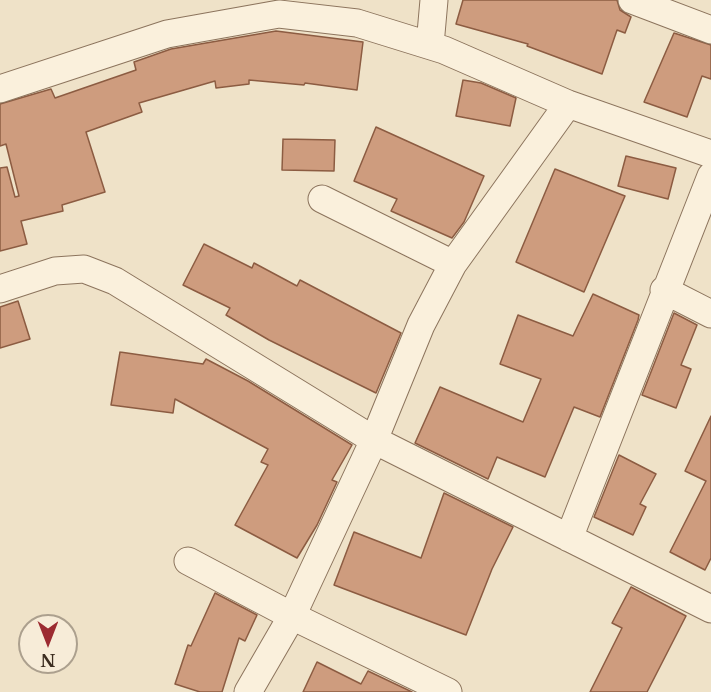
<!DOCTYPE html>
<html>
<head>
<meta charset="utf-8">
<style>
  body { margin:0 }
  #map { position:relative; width:711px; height:692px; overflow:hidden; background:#efe2c8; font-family:"Libre Baskerville",serif }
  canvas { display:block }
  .north { position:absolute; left:18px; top:614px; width:60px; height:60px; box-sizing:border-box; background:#f7ecd8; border:2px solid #aca08e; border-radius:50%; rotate:180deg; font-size:16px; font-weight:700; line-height:24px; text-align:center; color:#3c2d20 }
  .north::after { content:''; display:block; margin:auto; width:21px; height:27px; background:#9c2b31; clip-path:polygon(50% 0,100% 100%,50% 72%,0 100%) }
</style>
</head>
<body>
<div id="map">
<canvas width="711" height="692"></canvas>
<div class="north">N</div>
</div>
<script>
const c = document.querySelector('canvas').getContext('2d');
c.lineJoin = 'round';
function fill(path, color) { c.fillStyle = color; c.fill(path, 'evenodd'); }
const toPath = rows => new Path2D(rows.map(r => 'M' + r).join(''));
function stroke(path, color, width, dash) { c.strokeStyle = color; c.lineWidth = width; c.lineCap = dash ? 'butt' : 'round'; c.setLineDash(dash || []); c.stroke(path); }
const building = toPath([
  [463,0,617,0,620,10,631,17,625,33,617,30,602,74,527,46,528,44,456,24,463,0],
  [276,31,363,42,357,90,305,83,304,85,249,80,249,84,216,88,215,81,139,103,142,112,86,132,105,192,62,205,63,211,21,221,27,244,0,251,0,168,7,167,15,197,19,196,6,144,0,146,0,104,51,89,55,98,136,70,134,62,171,49,276,31],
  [674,33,711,45,711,79,702,76,687,117,644,102,674,33],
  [463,80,481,83,516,98,510,126,456,116,463,80],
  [376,127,484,176,464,222,452,238,391,211,397,199,354,181,376,127],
  [283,139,335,140,334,171,282,170,283,139],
  [626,156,676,168,668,199,618,186,626,156],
  [555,169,625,196,584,292,516,262,555,169],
  [204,244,252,268,254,263,297,286,300,280,401,333,376,393,269,340,226,315,230,308,183,285,204,244],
  [593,294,639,315,638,320,600,417,574,407,545,477,497,457,488,479,415,443,440,387,523,422,541,379,500,364,518,315,573,336,593,294],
  [18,301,30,339,0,348,0,307,18,301],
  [674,313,697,325,681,365,691,369,676,408,642,395,674,313],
  [120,352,203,364,206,359,248,381,352,445,332,480,337,482,317,525,297,558,235,525,268,465,261,462,268,449,175,399,173,413,111,405,120,352],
  [711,416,711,558,705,570,670,552,706,481,685,471,711,416],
  [619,455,656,474,640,504,646,507,633,535,594,517,619,455],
  [444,493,513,527,492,569,466,635,334,585,354,532,421,558,444,493],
  [631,587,686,616,647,692,590,692,622,628,612,623,631,587],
  [215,593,257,615,245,641,239,638,222,692,200,692,175,684,188,645,191,646,215,593],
  [317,662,361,684,368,671,412,692,303,692,317,662]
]);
const minor = toPath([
  [632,0,711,30],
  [430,45,434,0],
  [0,89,167,34,279,14,357,23,444,50,568,104,711,154],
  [322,199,453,264],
  [0,289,55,271,84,269,115,281,374,440,711,609],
  [664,290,711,314],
  [569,538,711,176],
  [188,561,292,616,448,692],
  [248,692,292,616,374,440,421,325,453,264,568,104]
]);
fill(building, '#ce9c7e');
stroke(building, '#8c5c42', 1.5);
stroke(minor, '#8c745d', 29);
stroke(minor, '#faf0dc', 27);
</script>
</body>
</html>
